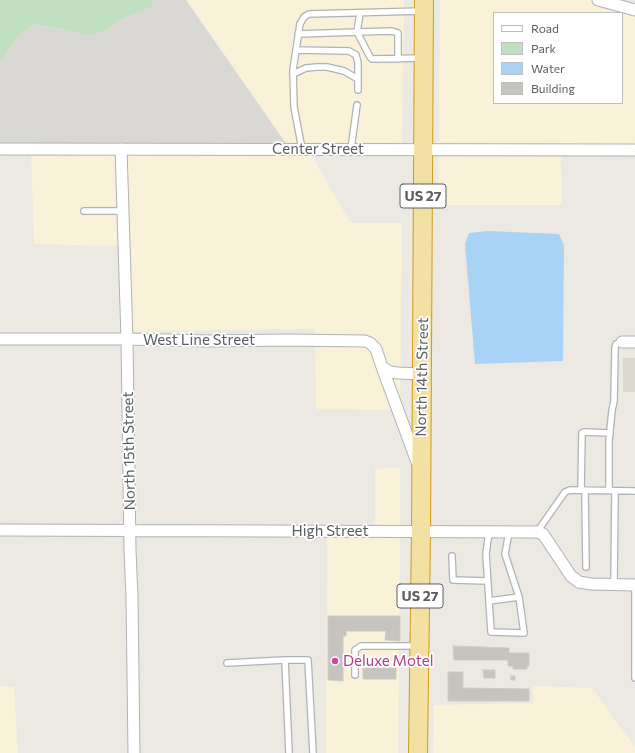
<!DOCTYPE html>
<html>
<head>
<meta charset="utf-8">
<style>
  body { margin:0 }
  #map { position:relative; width:635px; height:753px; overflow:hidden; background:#ebe9e2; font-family:Commissioner,sans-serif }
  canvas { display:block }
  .legend { position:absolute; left:493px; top:12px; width:130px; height:92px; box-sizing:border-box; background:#fff; border:1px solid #bdbec0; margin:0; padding:5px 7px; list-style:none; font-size:12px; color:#5a5d61 }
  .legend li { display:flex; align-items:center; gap:8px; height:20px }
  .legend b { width:20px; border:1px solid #bdbec0 }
</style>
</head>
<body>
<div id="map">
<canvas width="635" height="753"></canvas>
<ul class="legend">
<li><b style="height:5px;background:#fff"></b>Road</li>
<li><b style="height:11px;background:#c1e0c1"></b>Park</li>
<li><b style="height:11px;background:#a9d3f4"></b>Water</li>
<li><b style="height:11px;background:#c7c4bf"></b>Building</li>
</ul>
</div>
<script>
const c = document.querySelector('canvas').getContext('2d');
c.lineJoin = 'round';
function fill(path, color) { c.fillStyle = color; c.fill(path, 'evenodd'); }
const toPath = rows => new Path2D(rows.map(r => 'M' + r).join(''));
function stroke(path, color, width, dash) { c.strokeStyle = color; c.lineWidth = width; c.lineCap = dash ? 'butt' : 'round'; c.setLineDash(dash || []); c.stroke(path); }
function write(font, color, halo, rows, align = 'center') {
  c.font = font + ' Commissioner,sans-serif'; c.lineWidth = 3.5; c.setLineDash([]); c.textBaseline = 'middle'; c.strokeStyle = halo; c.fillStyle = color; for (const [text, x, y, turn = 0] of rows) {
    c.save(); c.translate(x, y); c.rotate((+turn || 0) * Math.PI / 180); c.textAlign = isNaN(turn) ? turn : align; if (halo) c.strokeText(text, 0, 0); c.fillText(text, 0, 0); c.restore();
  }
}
const commercial = toPath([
  [186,0,404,0,402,154,315,154,314,157,314,159,350,222,353,223,402,223,400,410,316,409,315,329,123,331,121,246,34,244,31,149,291,152],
  [440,0,594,0,635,13,635,149,561,150,562,205,438,205],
  [494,13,622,13,622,103,494,103],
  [400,468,400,575,398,753,326,753,327,531,375,531,375,469],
  [0,686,14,687,18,753,0,753],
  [533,686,592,688,635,747,635,753,433,753,434,705,533,703]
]);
const industrial = toPath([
  [155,0,186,0,292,152,0,149,0,62,17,37,33,24,64,29,87,36,104,31,124,18,141,12,150,8]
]);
const education = toPath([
  [623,358,635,358,635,392,623,392]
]);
const green = toPath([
  [0,0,155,0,150,8,141,12,124,18,104,31,87,36,64,29,33,24,17,37,0,62]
]);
const water = toPath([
  [488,231,559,234,564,245,563,361,475,364,465,244,469,233]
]);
const building = toPath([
  [328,616,400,616,400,641,385,640,386,631,346,631,346,636,343,636,343,681,328,680,328,616],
  [453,646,509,648,509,653,529,653,529,666,527,666,527,669,513,669,513,666,508,666,508,660,454,660,453,646],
  [363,668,396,668,396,679,363,679,363,668],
  [483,670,495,670,495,678,484,678,483,670],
  [448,672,463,672,463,688,529,689,529,701,448,701,448,672],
  [511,676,515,676,515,680,511,680,511,676]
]);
const service = toPath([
  [360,13,357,32,392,31,398,33,398,59],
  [298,34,357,32,370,57,372,59,422,58],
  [296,50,349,51,356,55,358,63,358,90],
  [293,74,306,68,317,67,327,67,344,71,358,79],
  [302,149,294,107,293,70,300,24,304,17,309,14,422,11],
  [351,149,357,105],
  [84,211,123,211],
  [581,490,582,433,584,432,610,433],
  [585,490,586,567],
  [609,490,609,441,612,410,614,401,615,348,616,344,622,342],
  [489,532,486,554,491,632,524,633,519,597,505,554,509,532],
  [537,532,565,492,570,490,635,491],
  [452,556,453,580,487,581],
  [614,585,615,491],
  [489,601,519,597],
  [227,663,285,660],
  [355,675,355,650,361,646,417,646],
  [635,678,635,585],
  [289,753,285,660,308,660,313,753]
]);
const minor = toPath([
  [598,0,635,10],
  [0,149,635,150],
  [121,149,127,339,130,550,132,597,134,753],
  [0,339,127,339,208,341,287,340,365,341,370,343,376,349,382,367,390,372,398,373,422,374],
  [622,342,635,342],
  [382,367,417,462],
  [0,530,537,532,543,534,571,576,579,582,591,584,635,585]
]);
const trunk = toPath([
  [418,753,421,532,424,0]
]);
const markers = [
  [335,661,4,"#d1479c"]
];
const shields = [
  [423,196,46],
  [420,596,46]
];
const shieldNames = [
  ["US 27",423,196],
  ["US 27",420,596]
];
const streetNames = [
  ["Center Street",318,149],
  ["West Line Street",199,340],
  ["North 14th Street",422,377,-89],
  ["North 15th Street",129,451,-91],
  ["High Street",330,531]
];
const hotelNames = [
  ["Deluxe Motel",343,661]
];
fill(commercial, '#f9f2d9');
fill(industrial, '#dad8d4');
fill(education, '#dbd8d0');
fill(green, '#c1e0c1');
fill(water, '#a9d3f4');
fill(building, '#c7c4bf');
stroke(building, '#cfcbc1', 1);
stroke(service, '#afb2b6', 8);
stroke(minor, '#afb2b6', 13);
stroke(trunk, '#d29a1b', 20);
stroke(service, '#fff', 5.5);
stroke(minor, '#fff', 11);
stroke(trunk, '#f2e1a2', 18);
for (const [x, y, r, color] of markers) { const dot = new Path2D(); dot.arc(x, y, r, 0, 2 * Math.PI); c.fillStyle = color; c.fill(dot); stroke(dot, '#fff', 1.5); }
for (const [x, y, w] of shields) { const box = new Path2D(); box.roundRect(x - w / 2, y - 12, w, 24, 3); c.fillStyle = '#fff'; c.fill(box); stroke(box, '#5a5d61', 1); }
write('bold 14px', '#5a5d61', null, shieldNames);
write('15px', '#5a5d61', '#fff', streetNames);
write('15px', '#b23c85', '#fff', hotelNames, 'left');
</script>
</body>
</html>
